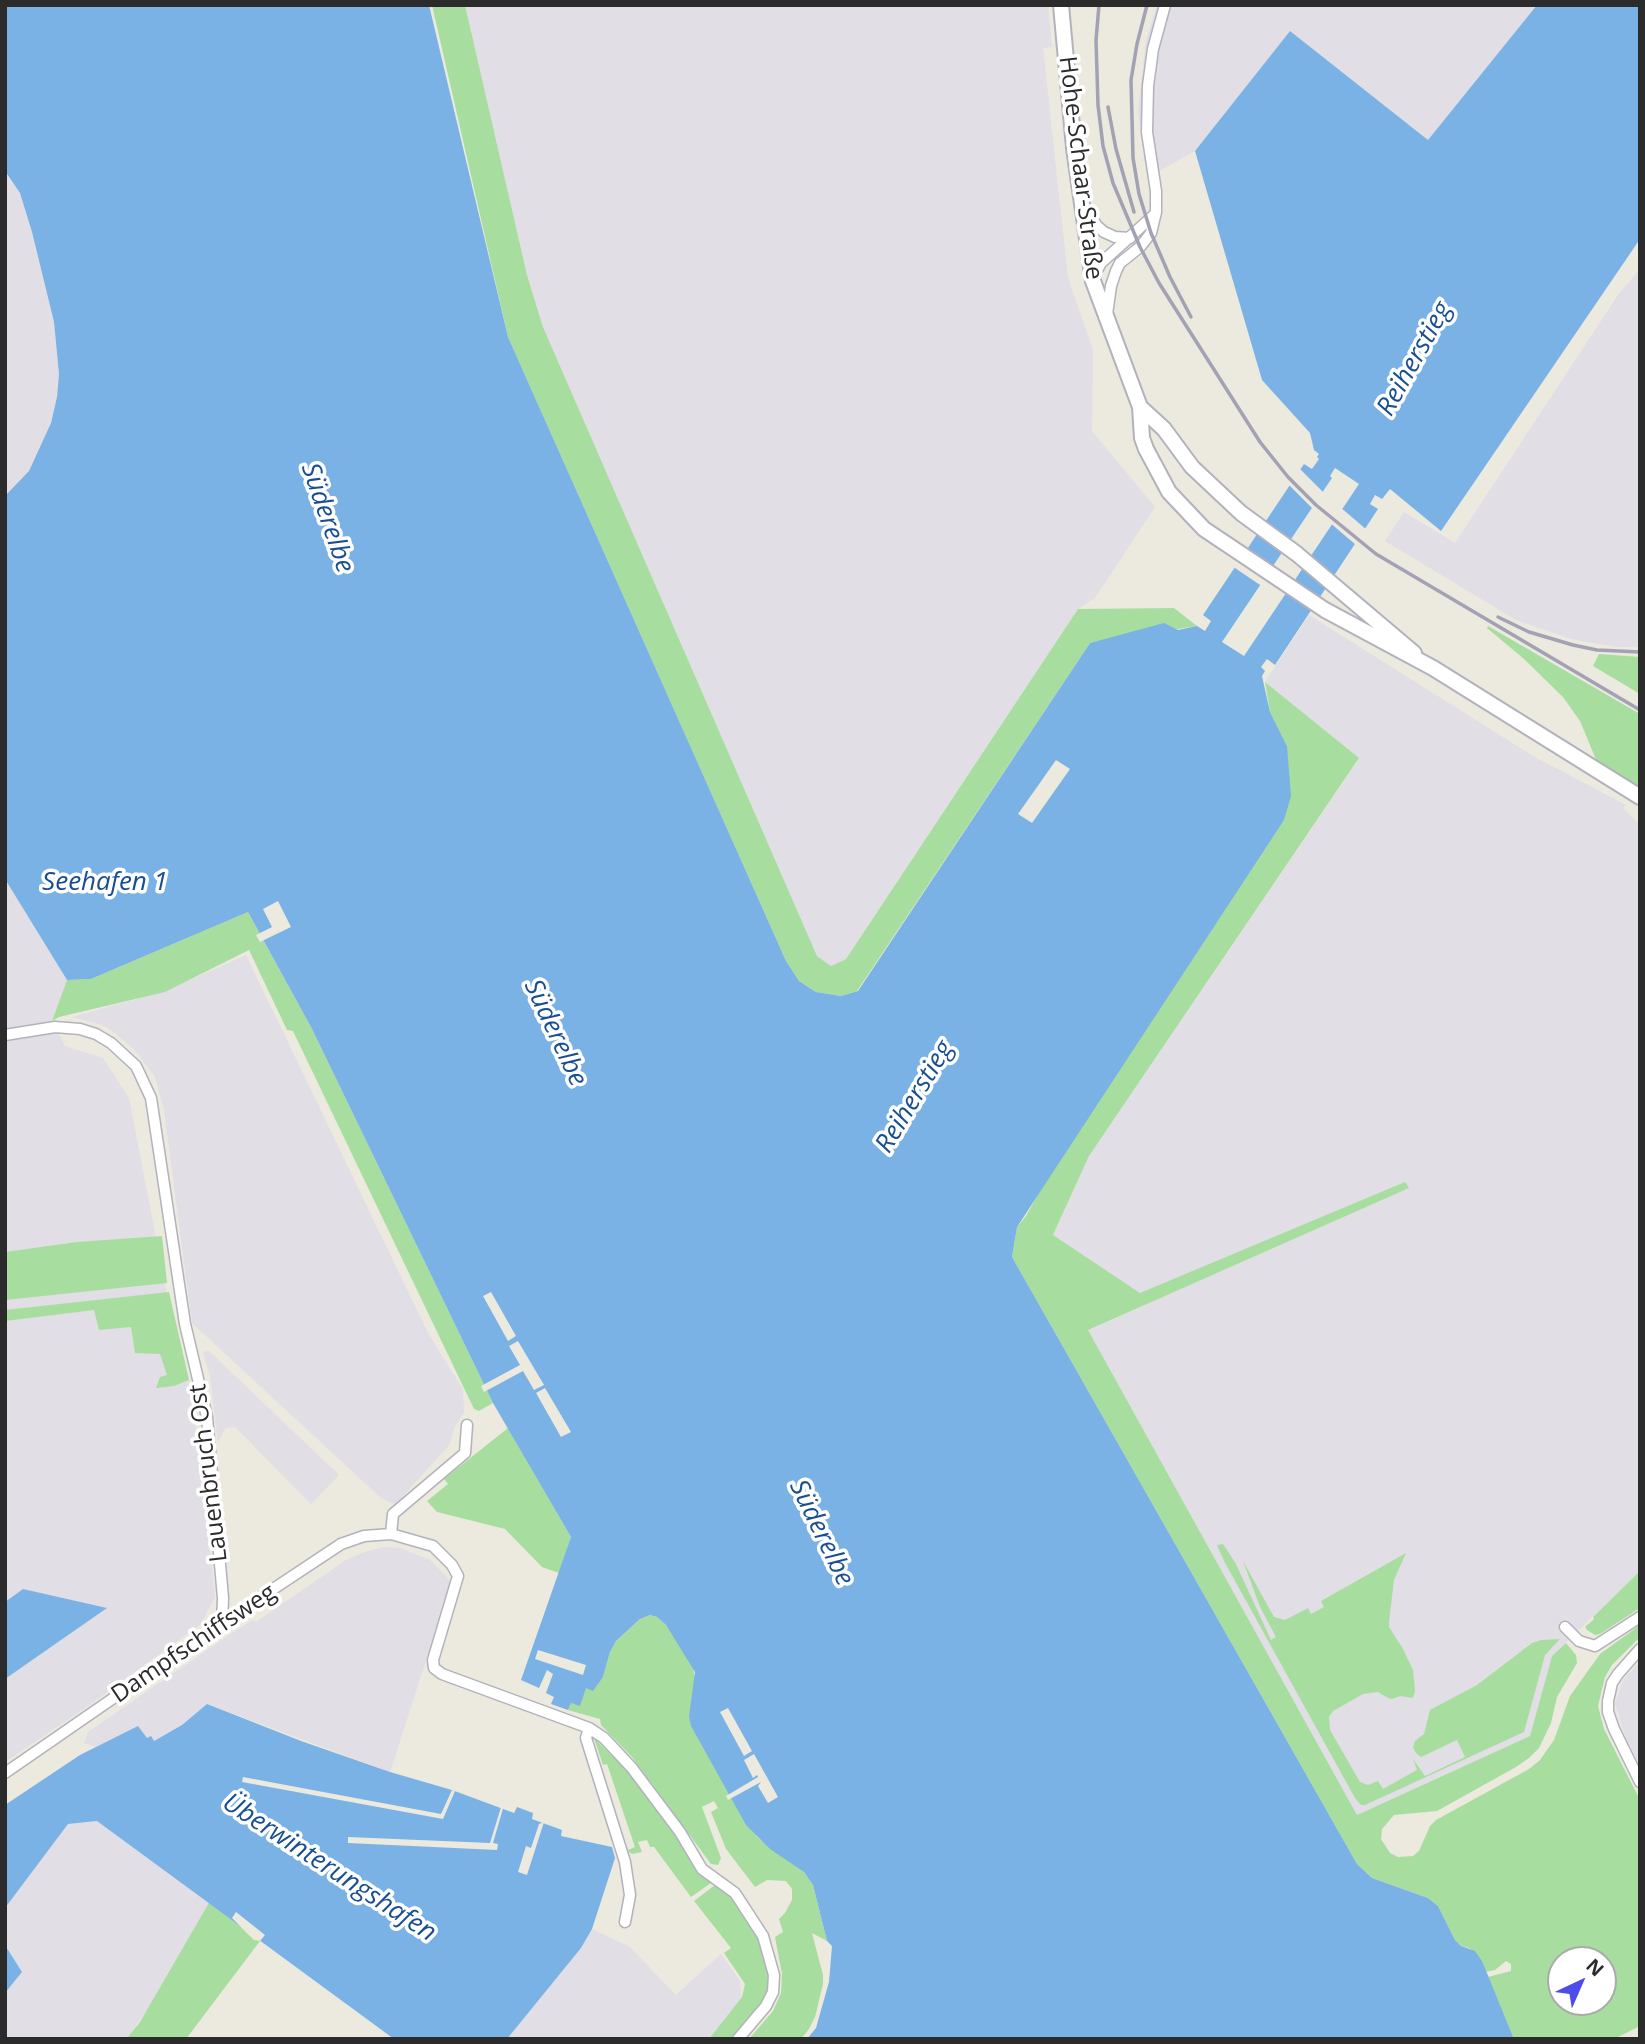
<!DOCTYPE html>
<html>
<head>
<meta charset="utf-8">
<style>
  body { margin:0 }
  #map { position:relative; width:1645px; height:2044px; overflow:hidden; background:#ece9de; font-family:"Open Sans",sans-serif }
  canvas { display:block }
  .frame { position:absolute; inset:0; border:7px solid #2b2b2b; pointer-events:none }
  .north { position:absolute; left:1547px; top:1946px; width:70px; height:70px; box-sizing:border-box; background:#fff; border:2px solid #aaa; border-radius:50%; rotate:44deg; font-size:19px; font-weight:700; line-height:28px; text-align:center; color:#2b2b2b }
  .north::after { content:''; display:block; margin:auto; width:24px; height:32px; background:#504beb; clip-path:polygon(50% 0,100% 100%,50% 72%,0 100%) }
</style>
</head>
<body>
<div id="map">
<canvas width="1645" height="2044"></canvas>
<div class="frame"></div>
<div class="north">N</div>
</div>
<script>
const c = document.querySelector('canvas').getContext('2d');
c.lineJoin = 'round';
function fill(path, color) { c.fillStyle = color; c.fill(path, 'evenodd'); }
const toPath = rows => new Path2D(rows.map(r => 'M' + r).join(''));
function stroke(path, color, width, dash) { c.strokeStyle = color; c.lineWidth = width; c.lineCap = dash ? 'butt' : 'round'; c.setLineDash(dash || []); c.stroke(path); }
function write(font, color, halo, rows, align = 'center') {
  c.font = font + ' "Open Sans",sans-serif'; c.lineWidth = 7; c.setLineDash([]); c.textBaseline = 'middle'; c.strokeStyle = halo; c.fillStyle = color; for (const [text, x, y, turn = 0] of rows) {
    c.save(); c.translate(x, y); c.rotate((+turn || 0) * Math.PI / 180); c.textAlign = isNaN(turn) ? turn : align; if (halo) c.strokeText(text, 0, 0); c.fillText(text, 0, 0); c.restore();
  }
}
const industrial = toPath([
  [465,5,1048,5,1052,47,1043,48,1068,278,1093,350,1092,431,1155,507,1095,598,1078,609,846,959,831,966,817,956,543,327,527,275],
  [1157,5,1537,5,1428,140,1290,31,1195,151,1147,178,1138,110,1146,40],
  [5,172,20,193,32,232,54,322,59,374,57,397,51,423,29,471,5,496],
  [1640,269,1640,647,1616,647,1571,639,1516,620,1385,541,1404,512,1455,543,1618,295],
  [1309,615,1533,756,1626,805,1623,808,1640,825,1640,1571,1552,1656,1530,1736,1357,1815,1088,1330,1145,1305,1053,1236,1089,1156,1359,759,1265,682],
  [5,879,67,980,52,1021,65,1046,103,1058,129,1098,170,1310,191,1386,215,1597,201,1624,88,1706,5,1762,5,1679,106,1608,23,1589,5,1602],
  [246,955,429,1335,463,1389,464,1412,454,1428,450,1444,395,1505,381,1498,192,1323,164,1110,155,1077,135,1050,114,1032,102,1025,72,1017,165,991],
  [209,1351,339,1475,311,1504,235,1427,226,1428,218,1442,210,1377,203,1352],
  [383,1547,400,1548,430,1560,446,1576,451,1583,390,1772,207,1704,182,1725,154,1741,147,1739,138,1727,96,1747,84,1743,88,1732,229,1635,253,1620,256,1622,346,1560,362,1553],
  [1640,1662,1640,1765,1626,1739,1615,1704,1623,1680],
  [97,1821,210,1901,149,2008,126,2039,5,2039,5,1993,22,1972,5,1944,5,1908,68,1824],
  [592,1929,630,1947,676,1995,721,1954,740,1981,741,1999,710,2039,507,2039,581,1948]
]);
const green = toPath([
  [432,5,465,5,527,275,543,327,817,956,831,966,846,959,1078,609,1174,608,1197,626,1090,643,857,991,841,996,816,992,799,981,786,961,508,337],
  [1488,626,1640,714,1640,789,1597,762,1580,721,1563,697,1524,659,1487,628],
  [1599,654,1640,657,1640,694,1593,666],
  [1265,682,1359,758,1089,1156,1053,1235,1140,1293,1405,1182,1409,1188,1088,1330,1357,1815,1530,1736,1552,1656,1566,1643,1576,1655,1577,1663,1557,1697,1551,1723,1539,1748,1529,1758,1516,1767,1437,1811,1394,1815,1382,1829,1381,1839,1390,1853,1398,1857,1413,1856,1419,1851,1430,1826,1436,1820,1529,1769,1540,1760,1554,1740,1570,1696,1600,1654,1640,1625,1640,1637,1612,1665,1605,1677,1598,1706,1604,1729,1640,1800,1640,2026,1614,2039,1514,2039,1488,1977,1511,1971,1511,1964,1506,1961,1495,1970,1485,1972,1482,1961,1469,1948,1461,1946,1455,1940,1438,1906,1428,1898,1372,1878,1357,1864,1012,1257,1017,1227,1026,1216,1287,746,1270,712],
  [1561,1960,1603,1960,1603,2002,1561,2002],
  [248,912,312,1029,493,1403,479,1411,474,1409,293,1031,287,1030,249,950,165,992,59,1017,52,1021,67,980,91,979],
  [162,1236,167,1283,5,1300,5,1252,77,1242],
  [169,1292,189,1380,174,1386,156,1388,160,1377,167,1375,160,1354,135,1353,131,1327,99,1330,94,1310,5,1321,5,1310],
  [508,1428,571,1537,559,1573,542,1567,505,1529,437,1512,427,1501,448,1484,444,1479],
  [1223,1544,1236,1564,1271,1640,1276,1637,1260,1607,1243,1561,1274,1617,1285,1620,1308,1608,1311,1614,1324,1607,1321,1601,1406,1553,1394,1580,1389,1622,1389,1627,1403,1649,1413,1670,1415,1691,1413,1698,1400,1696,1392,1699,1388,1698,1378,1692,1363,1694,1333,1711,1329,1717,1330,1730,1360,1782,1368,1785,1378,1781,1383,1789,1417,1770,1413,1759,1425,1776,1465,1757,1457,1740,1421,1757,1416,1753,1413,1747,1415,1741,1424,1734,1430,1710,1477,1685,1532,1643,1541,1640,1560,1639,1545,1655,1524,1732,1365,1805,1361,1805,1355,1798,1224,1561,1217,1545],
  [1640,1571,1640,1608,1600,1634,1595,1635,1587,1630,1585,1627,1594,1619,1593,1617],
  [650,1615,657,1617,666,1625,693,1665,695,1679,757,1837,804,1872,813,1885,827,1941,812,1933,823,1975,823,1984,815,2017,809,2029,801,2039,749,2039,773,2011,781,1993,782,1974,775,1937,783,1932,779,1919,785,1913,792,1900,792,1889,786,1881,767,1880,755,1887,726,1849,711,1812,718,1808,714,1801,702,1807,721,1858,718,1865,711,1864,632,1757,601,1725,600,1719,568,1710,571,1703,586,1688,603,1677,610,1652,616,1641,640,1619],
  [594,1738,627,1771,680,1842,695,1867,711,1883,691,1897,654,1847,650,1847,647,1840,638,1842,642,1852,632,1854,629,1852,628,1850,635,1847,607,1764,603,1765],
  [715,1885,728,1892,760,1940,770,1982,765,1999,732,2039,709,2039,742,1997,745,1984,724,1953,731,1948,694,1901],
  [210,1901,232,1918,254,1940,260,1941,186,2039,126,2039,140,2022]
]);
const water = toPath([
  [5,5,429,5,508,337,786,961,799,981,816,992,841,996,858,991,1090,643,1164,623,1178,630,1197,626,1205,631,1211,621,1203,615,1304,464,1312,469,1319,459,1317,457,1319,454,1314,450,1310,433,1262,380,1195,151,1290,31,1428,140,1537,5,1640,5,1640,239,1441,531,1390,489,1382,499,1375,495,1370,504,1378,509,1275,665,1267,659,1261,667,1265,671,1262,676,1270,712,1287,746,1291,796,1284,820,1017,1227,1012,1257,1357,1864,1372,1878,1428,1898,1438,1906,1455,1940,1461,1946,1475,1951,1482,1961,1514,2039,807,2039,816,2028,829,1982,832,1946,827,1941,813,1885,804,1872,770,1849,746,1825,691,1726,689,1716,695,1672,666,1625,657,1617,650,1615,640,1619,616,1641,610,1652,603,1677,593,1691,586,1688,580,1706,571,1703,568,1710,551,1704,554,1697,546,1693,553,1674,547,1670,539,1688,521,1680,571,1537,493,1403,312,1029,248,912,91,979,67,980,5,879,5,496,29,471,51,423,57,397,59,374,54,322,32,232,20,193,5,171],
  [1335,468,1359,484,1244,656,1222,642,1332,478,1330,476],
  [23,1589,107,1608,5,1679,5,1602],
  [207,1704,301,1741,390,1772,452,1790,514,1813,517,1807,533,1813,532,1819,562,1830,561,1836,612,1847,615,1858,592,1929,581,1948,507,2039,394,2039,97,1821,68,1824,5,1908,5,1805,80,1755,138,1726,147,1738,151,1736,154,1741,182,1725],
  [5,1945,22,1972,5,1993]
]);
const pier = toPath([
  [1299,468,1325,494,1314,510,1287,483],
  [1340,507,1367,530,1356,545,1329,522],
  [1244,548,1275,568,1263,587,1232,566],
  [1056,760,1070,769,1032,823,1018,814],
  [278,901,291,927,260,942,256,935,272,927,263,909],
  [491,1292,516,1336,508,1341,483,1296],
  [518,1341,544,1385,534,1390,523,1371,484,1392,481,1386,520,1365,509,1346],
  [545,1388,571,1432,561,1437,536,1393],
  [538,1650,586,1665,583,1675,535,1659],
  [728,1708,752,1751,744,1756,720,1712],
  [754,1754,778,1797,768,1803,758,1786,761,1782,728,1800,726,1796,758,1777,757,1775,753,1778,744,1760],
  [243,1777,441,1814,452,1790,455,1791,443,1819,242,1782],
  [502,1804,504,1805,493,1843,498,1844,497,1850,348,1843,348,1837,490,1843],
  [544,1822,527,1875,518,1872,526,1846,531,1848,539,1824],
  [236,1912,265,1935,260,1941,250,1936,232,1918]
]);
const minor = toPath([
  [1086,210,1097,226,1104,232,1115,237,1130,238],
  [1094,276,1101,263,1154,215],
  [1107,314,1111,286,1116,271,1120,263,1140,247,1151,233,1156,212,1156,191,1147,132,1148,86,1153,49,1165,5],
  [5,1035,55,1027,80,1029,96,1034,111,1043,136,1066,151,1098,185,1324,207,1417,223,1598,222,1623],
  [391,1534,393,1514,465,1453,467,1425],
  [1565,1627,1579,1641,1595,1646,1640,1617],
  [1640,1649,1618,1674,1612,1683,1608,1701,1608,1712,1614,1729,1640,1782],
  [589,1728,586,1738,625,1862,630,1895,625,1922],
  [5,1773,222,1623,341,1544,364,1536,391,1534,433,1546,452,1565,458,1576,433,1660,434,1668,442,1674,589,1728,604,1738,632,1768,680,1832,702,1869,735,1893,763,1936,774,1975,773,1992,766,2006,738,2039]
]);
const secondary = toPath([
  [1061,5,1074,148,1093,281,1140,407,1142,438,1146,449,1169,492,1204,529,1325,610,1433,668,1640,797],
  [1140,407,1164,429,1192,467,1241,513,1297,554,1414,653]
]);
const rail = toPath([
  [1099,5,1096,40,1098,105,1103,146,1113,183,1140,247,1159,283,1260,442,1288,477,1316,505,1376,554,1640,710],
  [1147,5,1137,44,1131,80,1133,158,1139,194,1151,233,1170,277,1191,317],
  [1108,107,1116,149,1134,212],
  [1498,617,1529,632,1573,645,1597,650,1640,652]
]);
const streetNames = [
  ["Hohe-Schaar-Straße",1080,168,83],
  ["Lauenbruch Ost",209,1473,-97],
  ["Dampfschiffsweg",194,1644,-34]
];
const waterNames = [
  ["Reiherstieg",1415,359,-61],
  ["Süderelbe",327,518,71],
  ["Seehafen 1",105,883],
  ["Süderelbe",555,1033,65],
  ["Reiherstieg",915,1097,-59],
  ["Süderelbe",821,1533,64],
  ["Überwinterungshafen",329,1868,33]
];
fill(industrial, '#e1dee5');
fill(green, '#a7de9f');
fill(water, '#7ab2e5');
fill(pier, '#ece9de');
stroke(minor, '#b2b2bd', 13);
stroke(secondary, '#b2b2bd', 18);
stroke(minor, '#fff', 10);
stroke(secondary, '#fff', 14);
stroke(rail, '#a3a1b4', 3.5);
write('24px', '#2b2b2b', '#fff', streetNames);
write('italic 26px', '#184e92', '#fff', waterNames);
</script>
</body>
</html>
